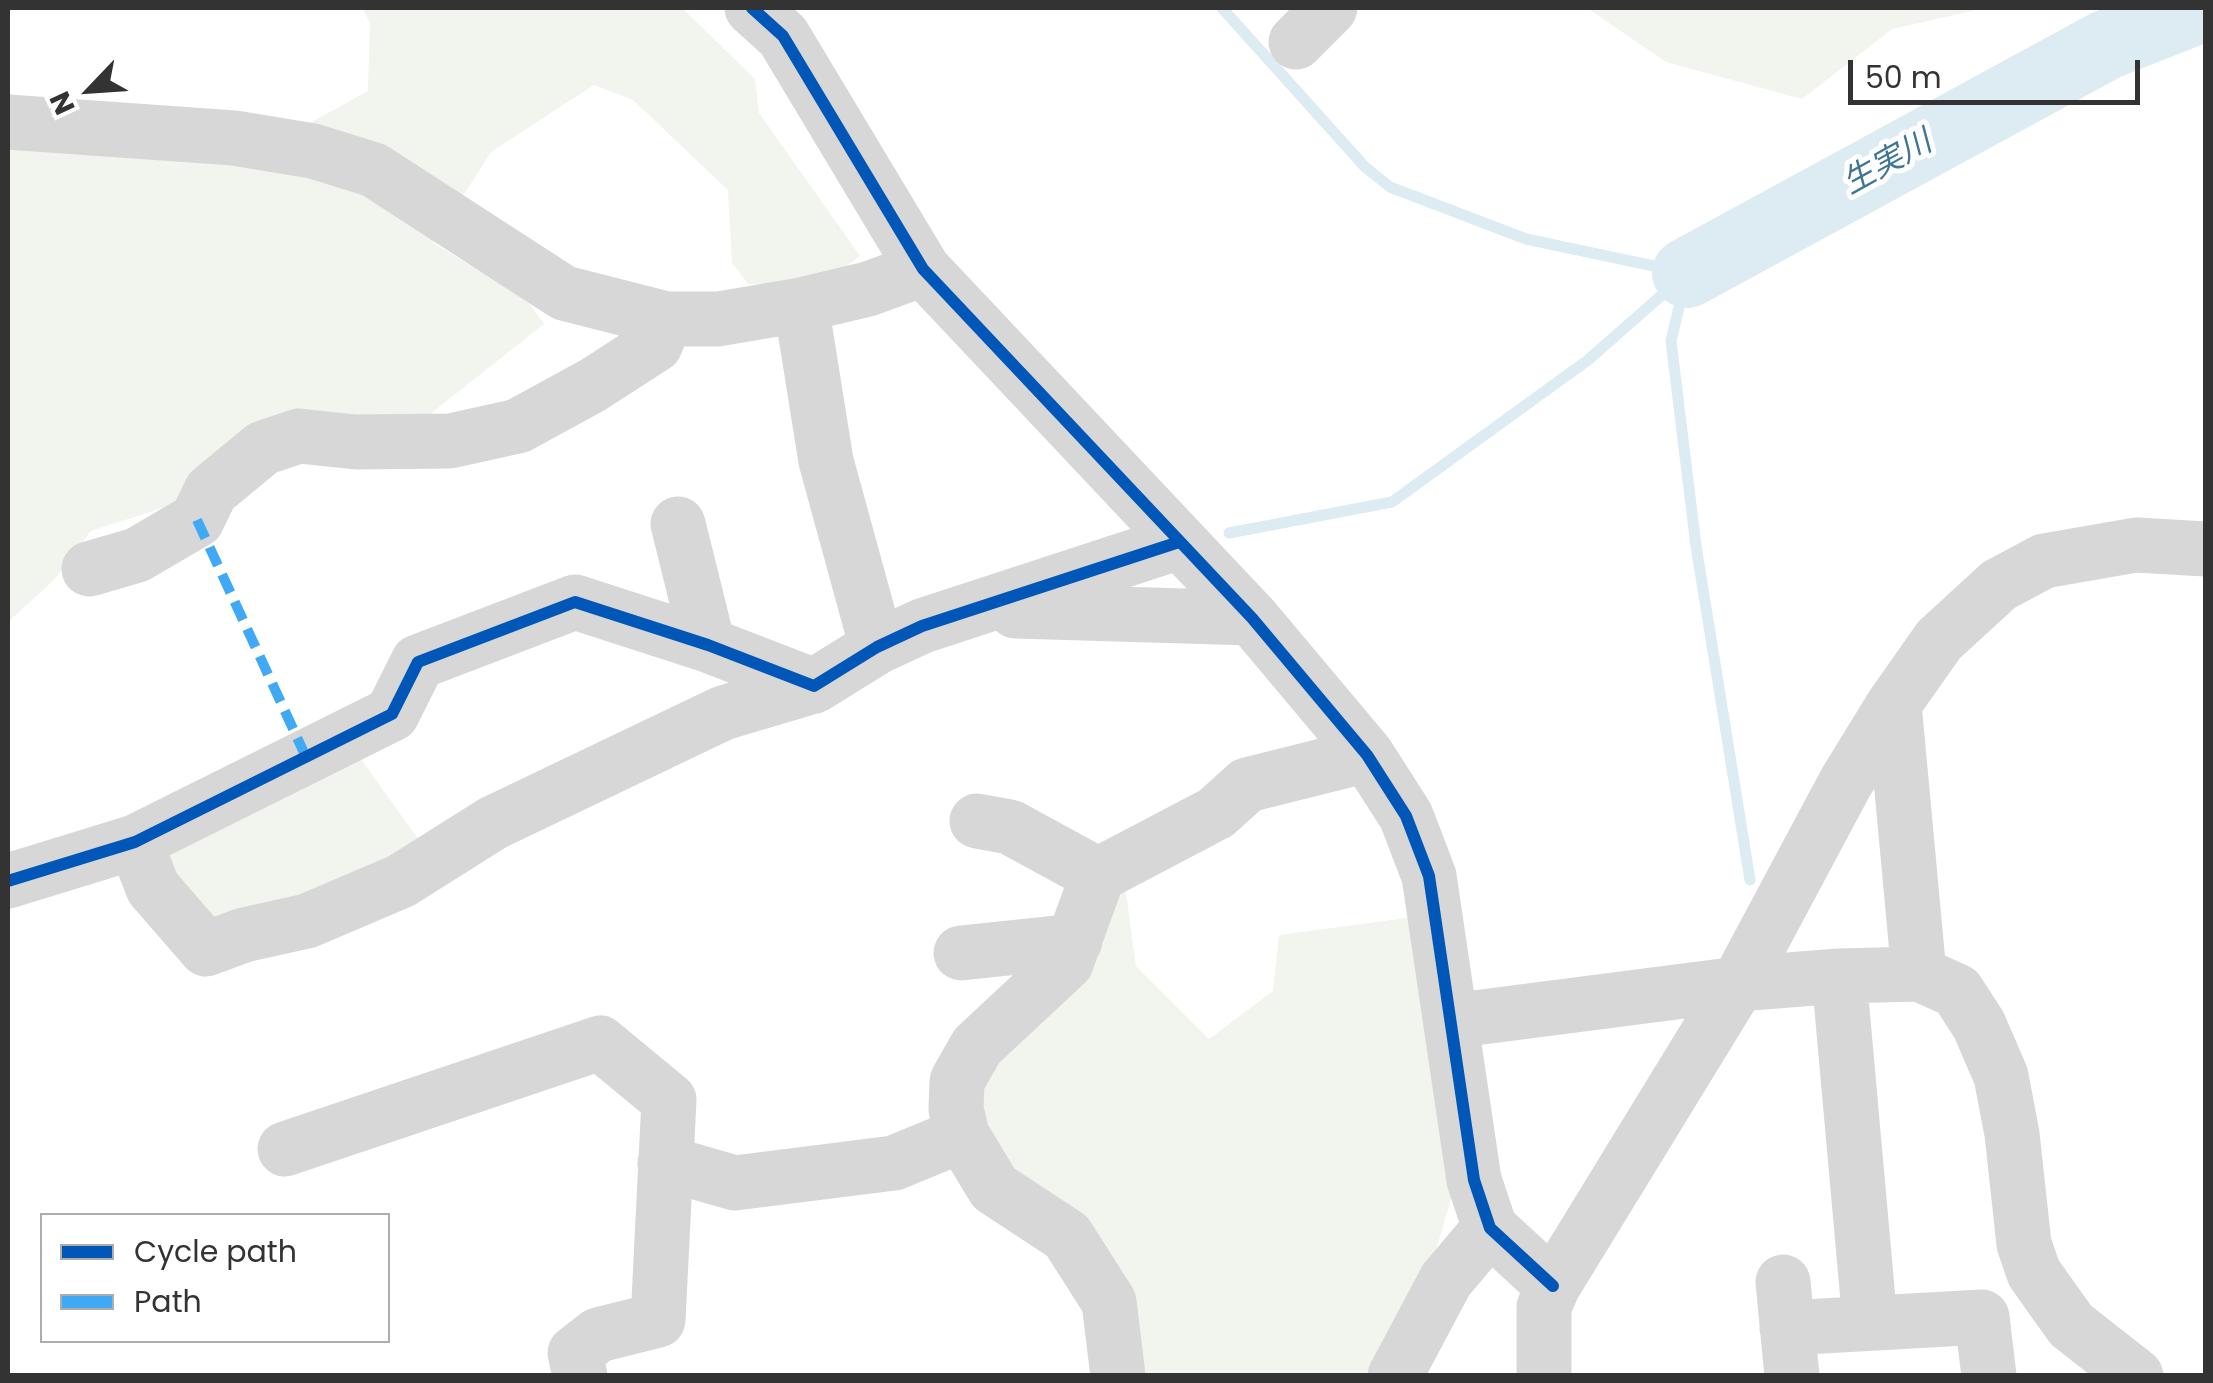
<!DOCTYPE html>
<html>
<head>
<meta charset="utf-8">
<style>
  body { margin:0 }
  #map { position:relative; width:2213px; height:1383px; overflow:hidden; background:#fff; font-family:Poppins,sans-serif }
  canvas { display:block }
  .frame { position:absolute; inset:0; border:10px solid #333; pointer-events:none }
  .legend { position:absolute; left:40px; top:1213px; width:350px; height:130px; box-sizing:border-box; background:#fff; border:2px solid #adadad; margin:0; padding:12px 18px; list-style:none; font-size:30px; color:#333 }
  .legend li { display:flex; align-items:center; gap:20px; height:50px }
  .legend b { width:50px; border:2px solid #adadad }
  .north { position:absolute; left:40px; top:40px; width:100px; height:100px; -webkit-text-stroke:8px #fff; paint-order:stroke; rotate:245deg; font-size:28px; font-weight:700; line-height:40px; text-align:center; color:#333 }
  .north::after { content:''; display:block; margin:auto; width:35px; height:45px; background:#333; clip-path:polygon(50% 0,100% 100%,50% 72%,0 100%) }
  .scale { position:absolute; left:1848px; top:60px; width:292px; height:45px; box-sizing:border-box; border:5px solid #333; border-top:0; padding-left:12px; font-size:30px; line-height:35px; white-space:nowrap; color:#333; -webkit-text-stroke:8px #fff; paint-order:stroke }
</style>
</head>
<body>
<div id="map">
<canvas width="2213" height="1383"></canvas>
<div class="frame"></div>
<ul class="legend">
<li><b style="height:12px;background:#0057b8"></b>Cycle path</li>
<li><b style="height:12px;background:#3fa9f5"></b>Path</li>
</ul>
<div class="north">N</div>
<div class="scale">50 m</div>
</div>
<script>
const c = document.querySelector('canvas').getContext('2d');
c.lineJoin = 'round';
function fill(path, color) { c.fillStyle = color; c.fill(path, 'evenodd'); }
const toPath = rows => new Path2D(rows.map(r => 'M' + r).join(''));
function stroke(path, color, width, dash) { c.strokeStyle = color; c.lineWidth = width; c.lineCap = dash ? 'butt' : 'round'; c.setLineDash(dash || []); c.stroke(path); }
function write(font, color, halo, rows, align = 'center') {
  c.font = font + ' Poppins,"Noto Sans JP",sans-serif'; c.lineWidth = 10; c.setLineDash([]); c.textBaseline = 'middle'; c.strokeStyle = halo; c.fillStyle = color; for (const [text, x, y, turn = 0] of rows) {
    c.save(); c.translate(x, y); c.rotate((+turn || 0) * Math.PI / 180); c.textAlign = isNaN(turn) ? turn : align; if (halo) c.strokeText(text, 0, 0); c.fillText(text, 0, 0); c.restore();
  }
}
const green = toPath([
  [363,8,682,8,755,79,759,113,860,256,823,284,748,284,732,263,728,190,633,100,594,85,491,152,433,243,526,299,544,324,415,426,91,531,54,580,8,622,8,141,243,160,368,91,370,24],
  [1587,8,1985,8,1892,29,1802,99,1666,62],
  [356,752,426,850,210,935,160,877,165,850],
  [1125,885,1136,966,1209,1039,1273,991,1279,935,1414,917,1452,1195,1432,1264,1379,1375,1129,1375,979,1122,975,1069,1067,990,1102,947,1110,888]
]);
const stream = toPath([
  [1222,8,1365,167,1390,187,1526,239,1687,273],
  [1687,273,1671,341,1696,546,1750,880],
  [1229,533,1392,502,1588,360,1687,273]
]);
const river = toPath([
  [1687,273,2106,45,2200,8]
]);
const minor = toPath([
  [752,8,783,36,923,269,1252,618,1367,755,1406,816,1429,876,1474,1180,1490,1228,1553,1286],
  [1296,42,1330,8],
  [8,122,234,138,313,151,374,170,564,293,666,319,718,319,801,305,868,289,923,269],
  [801,305,826,461,877,647],
  [678,524,708,645],
  [89,569,137,555,197,520,211,491,263,448,299,436,356,442,450,441,518,426,593,385,655,345,666,319],
  [1015,611,1252,618],
  [1894,704,1919,974],
  [977,821,1010,827,1098,875],
  [135,842,153,888,206,949,244,935,307,921,401,881,493,823,723,713,814,686],
  [8,881,135,842,392,714,418,662,575,602,708,645,814,686,877,647,922,626,1179,542],
  [961,953,1075,941],
  [1839,976,1870,1322],
  [1451,1021,1738,984,1839,976,1919,974,1957,991,1979,1025,2001,1076,2012,1134,2024,1244,2034,1273,2071,1325,2136,1376],
  [285,1149,600,1043,669,1100,658,1320,598,1335,575,1353,580,1376],
  [665,1163,735,1183,894,1163,962,1135],
  [1783,1282,1792,1376],
  [1787,1328,1982,1317,1989,1376],
  [1118,1376,1109,1302,1067,1236,994,1188,962,1135,956,1109,957,1081,977,1046,1066,963,1098,875,1216,813,1247,785,1367,755],
  [1395,1376,1446,1280,1490,1228],
  [1544,1376,1544,1307,1553,1286,1738,984,1846,782,1894,704,1939,640,1999,585,2044,561,2136,545,2206,549]
]);
const quiet = toPath([
  [197,520,306,757]
]);
const cycleway = toPath([
  [752,8,783,36,923,269,1252,618,1367,755,1406,816,1429,876,1474,1180,1490,1228,1553,1286],
  [8,881,135,842,392,714,418,662,575,602,708,645,814,686,877,647,922,626,1179,542]
]);
const waterNames = [
  ["生実川",1888,164,-29]
];
fill(green, '#f1f5ed');
stroke(stream, '#ddebf3', 11);
stroke(river, '#ddebf3', 70);
stroke(minor, '#d7d7d7', 55);
stroke(quiet, '#3fa9f5', 10, [20, 10]);
stroke(cycleway, '#0057b8', 12);
write('italic 32px', '#3f7597', '#fff', waterNames);
</script>
</body>
</html>
